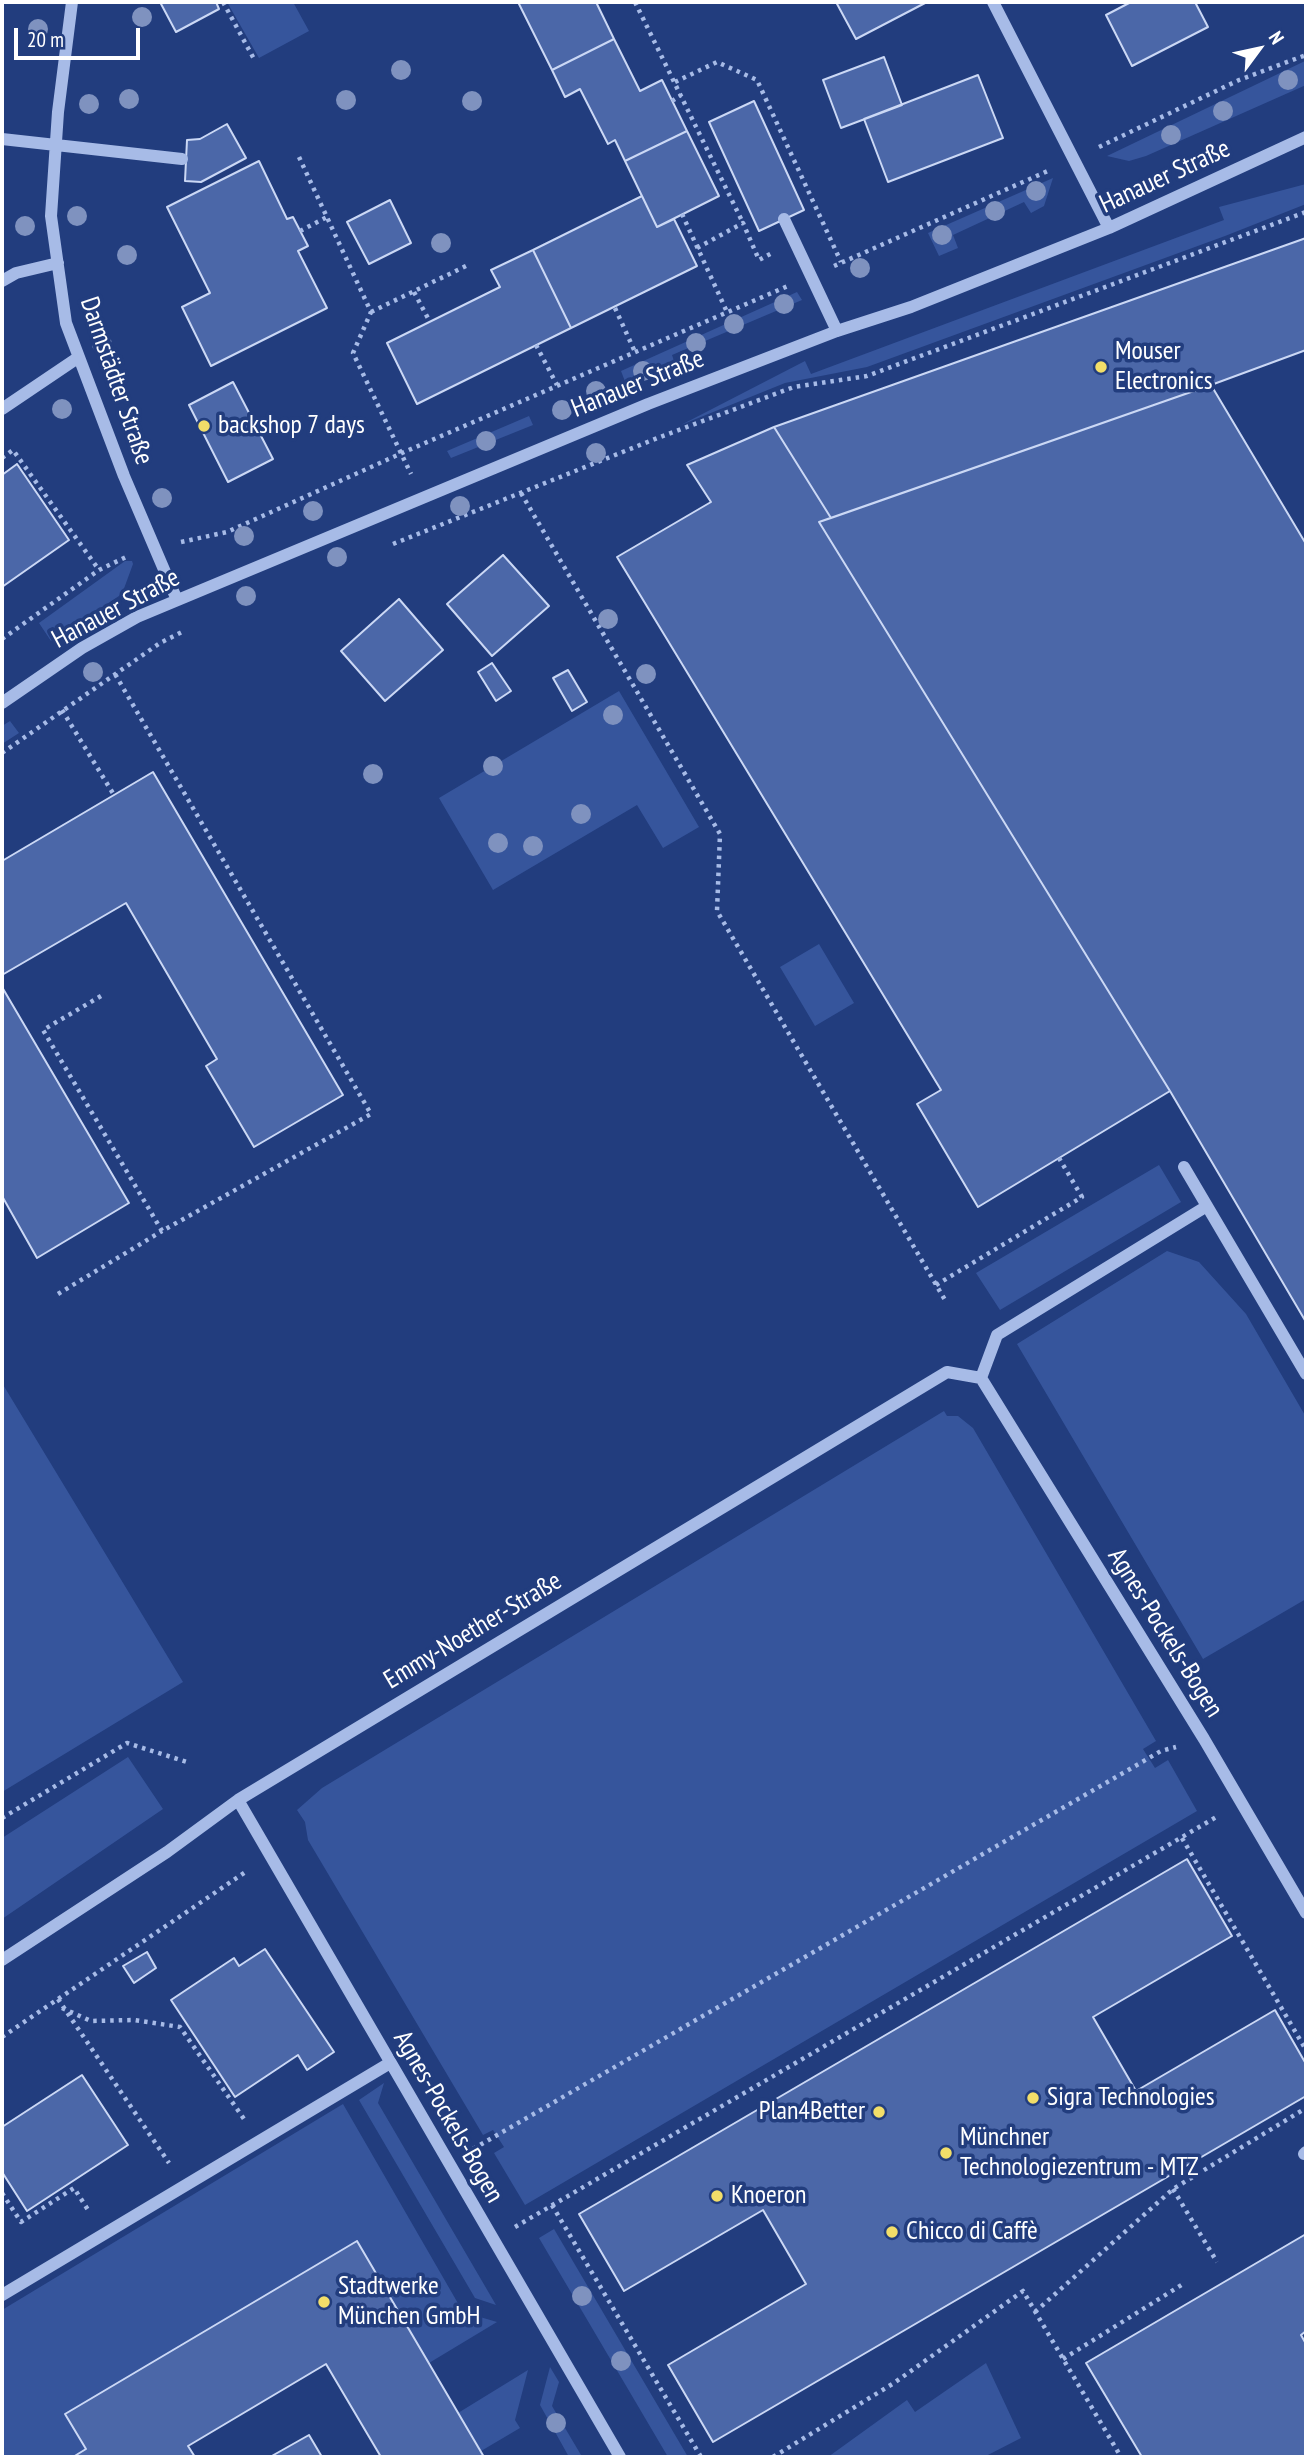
<!DOCTYPE html>
<html>
<head>
<meta charset="utf-8">
<style>
  body { margin:0 }
  #map { position:relative; width:1308px; height:2459px; overflow:hidden; background:#223d7e; font-family:"PT Sans Narrow",sans-serif }
  canvas { display:block }
  .frame { position:absolute; inset:0; border:4px solid #fff; pointer-events:none }
  .north { position:absolute; left:1224px; top:14px; width:70px; height:70px; -webkit-text-stroke:5px #223d7e; paint-order:stroke; rotate:57deg; font-size:19px; font-weight:700; line-height:28px; text-align:center; color:#fff }
  .north::after { content:''; display:block; margin:auto; width:24px; height:32px; background:#fff; clip-path:polygon(50% 0,100% 100%,50% 72%,0 100%) }
  .scale { position:absolute; left:14px; top:28px; width:126px; height:32px; box-sizing:border-box; border:4px solid #fff; border-top:0; padding-left:9px; font-size:21px; line-height:24px; white-space:nowrap; color:#fff; -webkit-text-stroke:5px #223d7e; paint-order:stroke }
</style>
</head>
<body>
<div id="map">
<canvas width="1308" height="2459"></canvas>
<div class="frame"></div>
<div class="north">N</div>
<div class="scale">20 m</div>
</div>
<script>
const c = document.querySelector('canvas').getContext('2d');
c.lineJoin = 'round';
function fill(path, color) { c.fillStyle = color; c.fill(path, 'evenodd'); }
const toPath = rows => new Path2D(rows.map(r => 'M' + r).join(''));
function stroke(path, color, width, dash) { c.strokeStyle = color; c.lineWidth = width; c.lineCap = dash ? 'butt' : 'round'; c.setLineDash(dash || []); c.stroke(path); }
function write(font, color, halo, rows, align = 'center') {
  c.font = font + ' "PT Sans Narrow",sans-serif'; c.lineWidth = 7; c.setLineDash([]); c.textBaseline = 'middle'; c.strokeStyle = halo; c.fillStyle = color; for (const [text, x, y, turn = 0] of rows) {
    c.save(); c.translate(x, y); c.rotate((+turn || 0) * Math.PI / 180); c.textAlign = isNaN(turn) ? turn : align; if (halo) c.strokeText(text, 0, 0); c.fillText(text, 0, 0); c.restore();
  }
}
const green = toPath([
  [227,2,293,2,309,31,259,58],
  [1305,61,1306,85,1146,156,1129,161,1107,156],
  [1053,178,1044,206,1031,213,1024,202,953,235,958,248,939,256,928,233],
  [1306,184,1306,204,1225,236,867,367,785,383,681,425,805,361,811,374,1224,220,1219,207],
  [797,292,802,300,672,355,676,367,626,384,621,371],
  [529,416,533,425,451,458,447,451],
  [125,561,132,561,133,564,122,594,51,641,39,623],
  [619,691,699,827,663,848,637,805,493,890,439,798],
  [10,721,19,733,2,744,2,726],
  [819,944,854,1003,815,1026,780,967],
  [1159,1165,1181,1202,1000,1310,976,1273],
  [1167,1251,1199,1262,1246,1314,1306,1417,1306,1599,1203,1659,1017,1344],
  [2,1383,183,1682,2,1792],
  [944,1411,947,1416,958,1416,973,1428,1156,1741,1143,1749,1155,1768,1168,1760,1197,1811,525,2205,494,2153,504,2147,493,2130,483,2135,308,1840,305,1822,297,1810,322,1788],
  [128,1757,163,1809,2,1919,2,1838],
  [384,2083,378,2103,496,2305,475,2298,359,2100],
  [343,2104,463,2312,497,2322,429,2363,357,2242,66,2414,86,2449,73,2457,2,2457,2,2310],
  [554,2229,688,2457,668,2457,539,2238],
  [986,2363,1021,2438,984,2457,828,2457,907,2400,915,2412],
  [550,2367,559,2382,552,2406,581,2455,578,2457,569,2457,540,2405],
  [528,2370,515,2420,520,2428,481,2451,458,2413]
]);
const building = toPath([
  [160,2,216,2,219,9,176,32,160,2],
  [518,2,596,2,614,39,552,70,518,2],
  [836,2,927,2,856,39,836,2],
  [1131,2,1195,2,1208,27,1132,66,1106,15,1131,2],
  [614,39,640,91,662,80,687,131,625,161,615,140,608,144,580,89,565,97,552,70,614,39],
  [884,57,902,105,841,128,823,80,884,57],
  [978,75,1003,138,888,182,864,119,978,75],
  [754,101,804,210,759,231,709,122,754,101],
  [227,124,246,158,201,182,185,181,187,140,200,139,227,124],
  [687,131,719,196,657,227,625,161,687,131],
  [259,161,287,219,293,217,308,246,298,251,327,308,211,366,182,307,210,293,167,207,259,161],
  [642,196,657,227,674,219,697,266,571,328,533,250,642,196],
  [390,200,411,243,369,264,347,222,390,200],
  [1306,238,1306,350,1211,385,831,518,774,427,1306,238],
  [533,250,571,328,417,404,387,343,500,287,491,270,533,250],
  [233,382,273,459,228,482,189,405,233,382],
  [1211,385,1306,544,1306,1322,1170,1091,819,522,1211,385],
  [774,427,831,518,819,522,1170,1091,978,1207,917,1104,941,1090,617,557,711,502,687,465,774,427],
  [17,464,69,540,2,587,2,475,17,464],
  [503,555,549,606,492,656,447,604,503,555],
  [399,599,443,650,385,701,341,651,399,599],
  [492,663,511,691,496,701,478,672,492,663],
  [568,670,587,702,572,711,553,678,568,670],
  [153,772,343,1095,254,1147,206,1066,217,1059,126,903,2,975,2,861,153,772],
  [2,987,129,1203,37,1258,2,1196,2,987],
  [1187,1859,1232,1936,1093,2017,1136,2091,1275,2010,1306,2064,1306,2096,713,2442,668,2365,806,2284,763,2210,624,2291,579,2214,1187,1859],
  [265,1949,334,2052,307,2070,298,2055,235,2097,171,2000,234,1958,239,1966,265,1949],
  [147,1952,156,1968,134,1983,123,1966,147,1952],
  [82,2075,128,2145,27,2211,2,2172,2,2127,82,2075],
  [1306,2234,1306,2331,1301,2335,1306,2344,1306,2457,1142,2457,1086,2363,1306,2234],
  [357,2241,484,2457,381,2457,326,2364,188,2446,195,2457,73,2457,86,2449,65,2414,357,2241],
  [309,2435,322,2457,270,2457,309,2435]
]);
const path = toPath([
  [223,2,254,59],
  [635,2,743,223],
  [675,82,717,62,757,80,841,262],
  [672,101,681,95],
  [1099,147,1239,80,1306,55],
  [299,157,371,312,353,353,411,474],
  [682,214,727,312],
  [300,231,327,217],
  [697,248,743,223,759,260,772,253],
  [834,266,1050,170],
  [414,292,430,322],
  [615,308,635,352],
  [371,312,468,265],
  [536,345,557,385],
  [2,458,13,450,99,570],
  [521,493,720,834,717,911,945,1300],
  [181,542,227,532,402,453,788,286],
  [393,544,660,437,794,387,867,376,1306,212],
  [2,639,99,570,128,556],
  [62,710,114,795],
  [2,753,160,643,184,631],
  [101,996,43,1030,162,1231,371,1114,115,674],
  [936,1285,1082,1197,1059,1158],
  [58,1294,162,1231],
  [2,1818,127,1743,187,1762],
  [1182,1838,1306,2050],
  [58,1999,169,2163],
  [62,2008,91,2021,134,2020,180,2027,244,2119],
  [2,2037,247,1871],
  [473,2149,1161,1751,1176,1747],
  [1173,2189,1217,2262],
  [2,2193,21,2222,74,2188,90,2213],
  [552,2205,701,2457],
  [515,2227,1218,1816],
  [1035,2312,1173,2189,1306,2108],
  [1063,2359,1183,2284],
  [773,2457,894,2383,1023,2291,1121,2457]
]);
const minor = toPath([
  [72,2,58,112,51,216,66,323,124,476,177,600],
  [993,2,1109,228],
  [2,139,182,159],
  [784,219,837,331],
  [2,281,16,273,58,263],
  [2,409,79,357],
  [2,703,82,648,137,617,648,404,837,331,911,307,1109,228,1306,137],
  [1184,1167,1306,1374],
  [981,1378,1204,1739,1306,1913],
  [981,1378,997,1335,1207,1206],
  [238,1800,620,2457],
  [2,1960,167,1852,238,1800,947,1372,981,1378],
  [1304,2154,1306,2152],
  [2,2295,390,2063]
]);
const trees = [
  [142,17],
  [38,29],
  [401,70],
  [1288,80],
  [129,99],
  [346,100],
  [472,101],
  [89,104],
  [1223,111],
  [1171,135],
  [1036,191],
  [995,211],
  [77,216],
  [25,226],
  [942,235],
  [441,243],
  [127,255],
  [860,268],
  [784,304],
  [734,324],
  [696,343],
  [102,344],
  [643,371],
  [596,391],
  [62,409],
  [562,410],
  [486,441],
  [596,453],
  [162,498],
  [460,506],
  [313,511],
  [244,536],
  [337,557],
  [246,596],
  [608,619],
  [93,672],
  [646,674],
  [613,715],
  [493,766],
  [373,774],
  [581,814],
  [498,843],
  [533,846],
  [582,2296],
  [621,2361],
  [556,2423]
];
const markers = [
  [1101,367,7,"#f2de69"],
  [204,426,7,"#f2de69"],
  [1033,2098,7,"#f2de69"],
  [879,2112,7,"#f2de69"],
  [946,2153,7,"#f2de69"],
  [717,2196,7,"#f2de69"],
  [892,2232,7,"#f2de69"],
  [324,2302,7,"#f2de69"]
];
const streetNames = [
  ["Hanauer Straße",1165,177,-25],
  ["Darmstädter Straße",116,381,71],
  ["Hanauer Straße",638,384,-22],
  ["Hanauer Straße",116,609,-28],
  ["Emmy-Noether-Straße",473,1631,-31],
  ["Agnes-Pockels-Bogen",1165,1633,58],
  ["Agnes-Pockels-Bogen",448,2117,60]
];
const poiNames = [
  ["Mouser",1115,352],
  ["Electronics",1115,382],
  ["backshop 7 days",218,426],
  ["Sigra Technologies",1047,2098],
  ["Plan4Better",865,2112,"right"],
  ["Münchner",960,2138],
  ["Technologiezentrum - MTZ",960,2168],
  ["Knoeron",731,2196],
  ["Chicco di Caffè",906,2232],
  ["Stadtwerke",338,2287],
  ["München GmbH",338,2317]
];
fill(green, '#36559c');
fill(building, '#4b67a8');
stroke(building, '#cbd8f5', 2);
stroke(path, '#a7bbe7', 4.5, [3.5, 5]);
stroke(minor, '#a7bbe7', 12);
c.fillStyle = '#7f92bf';
for (const [x, y] of trees) { c.beginPath(); c.arc(x, y, 10, 0, 2 * Math.PI); c.fill(); }
for (const [x, y, r, color] of markers) { const dot = new Path2D(); dot.arc(x, y, r, 0, 2 * Math.PI); c.fillStyle = color; c.fill(dot); stroke(dot, '#223d7e', 2.5); }
write('26px', '#fff', '#223d7e', streetNames);
write('26px', '#fff', '#223d7e', poiNames, 'left');
</script>
</body>
</html>
